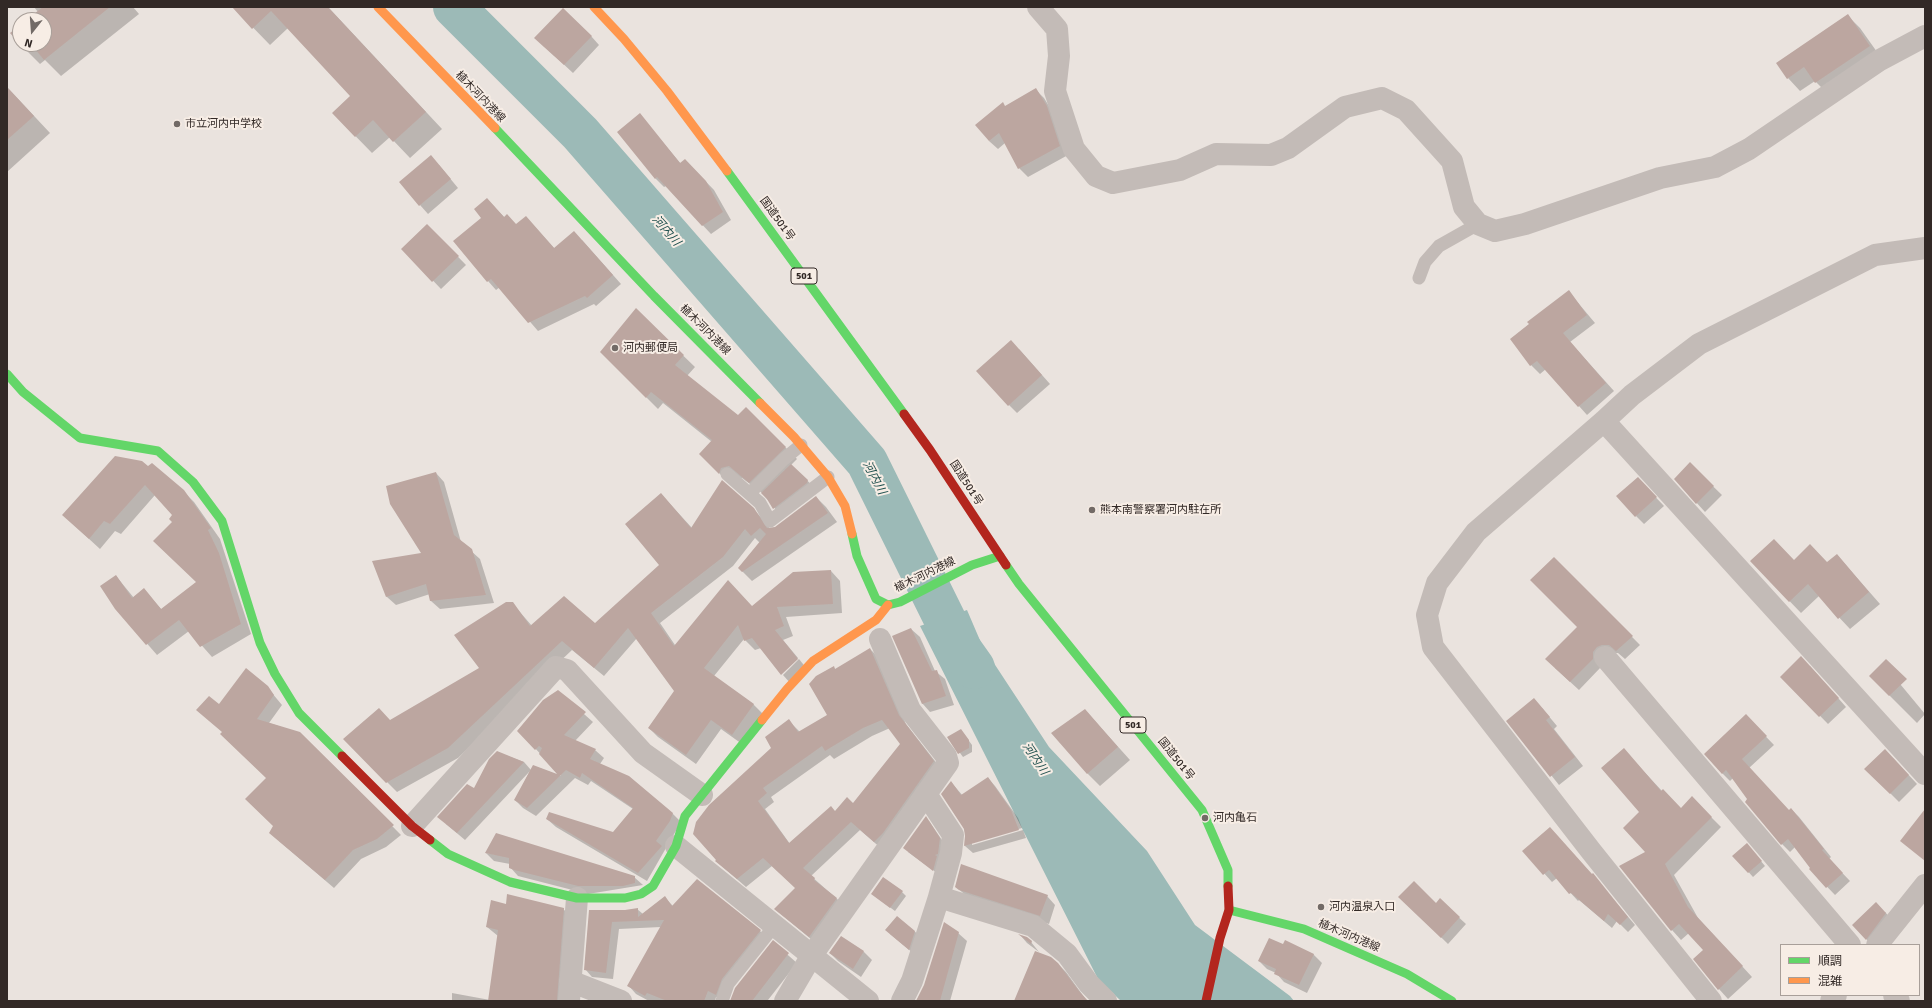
<!DOCTYPE html>
<html>
<head>
<meta charset="utf-8">
<style>
  body { margin:0 }
  #map { position:relative; width:1932px; height:1008px; overflow:hidden; background:#eae3de; font-family:Signika,"Noto Sans JP",sans-serif }
  canvas { display:block }
  .frame { position:absolute; inset:0; border:8px solid #322926; pointer-events:none }
  .legend { position:absolute; left:1780px; top:944px; width:140px; height:52px; box-sizing:border-box; background:#f7ede5; border:1px solid #a89f99; margin:0; padding:5px 7px; list-style:none; font-size:12px; color:#322926 }
  .legend li { display:flex; align-items:center; gap:8px; height:20px }
  .legend b { width:20px; border:1px solid #a89f99 }
  .north { position:absolute; left:12px; top:12px; width:40px; height:40px; box-sizing:border-box; background:#f7ede5; border:1px solid #a89f99; border-radius:50%; rotate:197deg; font-size:11px; font-weight:700; line-height:16px; text-align:center; color:#322926 }
  .north::after { content:''; display:block; margin:auto; width:14px; height:18px; background:#726a66; clip-path:polygon(50% 0,100% 100%,50% 72%,0 100%) }
</style>
</head>
<body>
<div id="map">
<canvas width="1932" height="1008"></canvas>
<div class="frame"></div>
<ul class="legend">
<li><b style="height:5px;background:#63d668"></b>順調</li>
<li><b style="height:5px;background:#ff974d"></b>混雑</li>
</ul>
<div class="north">N</div>
</div>
<script>
const c = document.querySelector('canvas').getContext('2d');
c.lineJoin = 'round';
function fill(path, color) { c.fillStyle = color; c.fill(path, 'evenodd'); }
const toPath = rows => new Path2D(rows.map(r => 'M' + r).join(''));
function stroke(path, color, width, dash) { c.strokeStyle = color; c.lineWidth = width; c.lineCap = dash ? 'butt' : 'round'; c.setLineDash(dash || []); c.stroke(path); }
function write(font, color, halo, rows, align = 'center') {
  c.font = font + ' Signika,"Noto Sans JP",sans-serif'; c.lineWidth = 4; c.setLineDash([]); c.textBaseline = 'middle'; c.strokeStyle = halo; c.fillStyle = color; for (const [text, x, y, turn = 0] of rows) {
    c.save(); c.translate(x, y); c.rotate((+turn || 0) * Math.PI / 180); c.textAlign = isNaN(turn) ? turn : align; if (halo) c.strokeText(text, 0, 0); c.fillText(text, 0, 0); c.restore();
  }
}
const water = toPath([
  [967,610,982,645,1049,747,1147,851,1195,925,1290,996,1294,1001,1121,1001,1098,979,920,626]
]);
const shadow = toPath([
  [34,7,133,7,139,14,61,76,45,60,40,64,20,44,44,44,44,20,28,20,38,12],
  [240,7,328,7,442,129,410,158,390,137,372,153,333,113,352,96,288,28,270,45,236,10],
  [1847,15,1860,28,1882,59,1829,95,1815,81,1800,91,1788,78],
  [591,36,599,45,573,73,544,46],
  [7,87,50,133,7,172],
  [1035,89,1044,98,1055,116,1068,155,1028,177,1019,168,1005,143,998,149,989,141,1006,107],
  [640,115,681,164,685,160,714,190,731,220,711,234,666,186,664,187,656,179,619,132],
  [439,165,458,188,428,214,420,205],
  [487,199,505,218,517,225,526,217,555,249,582,240,621,284,596,306,594,304,538,331,500,287,496,290,488,281,455,241,482,218],
  [427,225,466,265,441,289,403,249],
  [1569,292,1595,323,1570,342,1614,391,1587,415,1546,369,1540,374,1531,365,1511,339],
  [636,310,695,367,687,376,738,416,746,408,797,459,791,465,816,489,782,517,762,493,742,478,733,480,731,485,700,454,712,442,663,403,658,409,601,352],
  [1019,349,1050,384,1017,413,1009,405],
  [115,458,183,491,194,502,220,539,251,634,212,657,189,631,157,655,116,608,116,576,134,598,144,590,162,610,197,583,173,522,174,515,155,495,121,534,115,531,100,549,63,515],
  [1690,464,1722,495,1705,512,1675,479],
  [436,473,444,482,461,542,480,559,494,603,440,609,431,601,430,594,396,605,387,597,373,562,423,554],
  [1646,487,1664,506,1644,524,1636,516],
  [661,494,692,528,753,509,763,519,770,529,775,528,816,497,826,507,837,522,752,581,739,568,760,543,755,538,733,566,660,623,675,645,831,571,840,581,842,613,786,617,793,636,783,640,798,658,781,673,761,648,755,650,744,639,714,676,753,704,763,714,742,744,721,729,696,764,658,737,649,728,675,691,637,638,604,676,572,650,458,758,397,792,344,739,390,721,480,669,513,604,532,626,595,624,661,565],
  [1837,555,1880,604,1850,629,1819,596,1801,613,1751,561,1827,563],
  [1554,558,1640,645,1625,659,1618,653,1611,653,1601,667,1579,690,1555,668,1578,627],
  [911,629,920,637,935,671,945,679,954,705,930,712,922,703],
  [870,649,878,657,906,724,942,770,883,850,860,830,811,876,845,906,818,945,775,909,796,888,772,866,746,887,716,861,773,748,789,721,800,732,828,715,834,668,836,670],
  [890,728,902,744,853,805,835,812,790,844,765,809,774,802,771,797,830,755,834,759,872,736],
  [799,659,807,669,791,684,783,675],
  [1810,666,1846,707,1828,724,1782,677],
  [1891,673,1925,714,1917,723,1870,676],
  [267,687,282,705,269,723,300,733,401,835,386,847,361,859,334,888,279,841,275,826,267,778,223,732,197,710,219,705],
  [558,691,593,722,575,741,595,750,604,758,600,764,672,813,681,822,647,881,556,827,547,819,613,833,633,809,591,781,588,785,575,778,536,816,523,808,515,800,530,771,465,840,446,824,475,790,497,752,524,762,531,770,534,766,561,776,519,731],
  [1542,708,1557,726,1554,729,1583,766,1559,785,1508,721],
  [1085,710,1130,760,1100,786,1087,773],
  [1746,716,1774,745,1749,768,1789,811,1791,809,1799,817,1831,857,1829,859,1850,881,1835,895,1810,869,1812,868,1795,847,1790,852,1782,844,1733,778,1730,781,1722,773],
  [961,730,972,745,972,752,963,757,949,738],
  [1624,750,1662,791,1681,809,1692,798,1721,827,1674,875,1698,918,1752,977,1728,999,1719,989,1704,950,1689,933,1681,940,1672,930,1621,866,1647,852,1640,812],
  [1893,758,1917,784,1899,802,1866,769],
  [988,778,995,786,1018,818,1022,828,972,843,972,845,1023,830,1026,838,973,853,965,846,966,836,951,782,963,796],
  [929,821,944,843,937,873,908,852],
  [1750,848,1765,866,1753,877,1734,856],
  [1524,851,1593,875,1635,925,1628,932,1617,921,1612,928,1579,900,1578,901,1557,878,1552,882],
  [486,853,634,877,643,885,588,894,518,876,510,867,510,864,494,861],
  [956,887,1047,896,1055,905,1049,924,969,898],
  [902,892,906,896,895,911,876,897],
  [1400,897,1436,904,1440,900,1466,924,1448,944],
  [665,898,673,906,760,931,767,938,723,1001,716,997,715,1001,649,1001,636,994,629,986,661,927,619,929,613,979,592,977,585,969,590,912,625,911,637,909,643,914],
  [507,906,563,909,572,917,566,1001,452,1001,452,993,490,1000,498,936,487,927],
  [1885,912,1894,922,1872,945,1853,925],
  [914,931,919,935,913,953,890,934],
  [958,933,967,941,950,1001,916,1001],
  [1021,936,1031,942,1039,952,1027,943],
  [841,937,864,952,872,960,861,977,838,961,830,953],
  [773,942,797,963,768,1000,771,1001,732,1001],
  [1283,945,1313,954,1322,963,1307,993,1284,982,1276,973,1267,969,1259,961],
  [1057,963,1066,972,1087,1001,1015,1001]
]);
const river = toPath([
  [454,7,580,133,867,462,957,644,974,668]
]);
const building = toPath([
  [43,7,110,7,44,60,31,44,44,44,44,20,26,20],
  [232,7,328,7,426,112,393,142,373,120,355,137,332,113,350,96,271,11,252,29],
  [563,8,592,36,564,65,534,38],
  [1848,14,1870,46,1815,83,1804,67,1787,79,1776,63],
  [20,25,20,44,28,44,23,48,10,33],
  [7,87,34,116,7,140],
  [1036,88,1047,106,1060,146,1018,169,999,133,989,141,975,125,1003,102,1005,106],
  [640,113,680,163,685,159,706,181,723,212,702,226,657,177,655,179,617,132],
  [431,155,451,179,419,206,399,182],
  [487,198,504,217,507,214,516,224,526,216,554,248,574,231,613,275,587,298,585,296,528,323,491,279,487,282,453,241,481,218,474,209],
  [427,224,459,256,432,282,401,249],
  [1569,290,1587,315,1563,333,1606,383,1578,407,1537,361,1530,366,1510,339,1529,324,1527,322],
  [636,308,684,355,675,365,738,415,746,407,786,447,749,483,729,466,721,468,719,474,699,454,712,440,651,392,646,398,600,352],
  [1011,340,1042,375,1008,406,976,371],
  [115,456,142,461,148,466,152,463,184,490,211,528,208,530,219,553,241,624,200,647,179,620,146,645,115,609,100,586,116,575,132,598,144,588,161,609,196,582,153,541,172,522,169,519,172,515,145,485,110,524,104,521,89,539,62,515],
  [1690,462,1714,486,1696,504,1674,479],
  [791,464,808,480,807,483,773,509,767,499,761,493],
  [436,472,454,535,472,549,486,595,430,601,426,584,386,597,372,561,421,553,390,504,386,486],
  [1638,477,1657,497,1635,517,1616,496],
  [722,480,754,508,767,528,775,527,816,496,828,513,742,572,738,568,766,534,760,528,751,536,745,529,723,557,651,613,674,646,728,580,752,606,793,572,831,570,833,604,777,607,784,626,775,630,798,659,781,675,752,638,744,641,738,625,704,668,754,704,732,735,711,720,686,755,648,728,674,691,628,628,594,668,562,641,448,748,386,783,343,739,379,708,390,720,479,668,454,635,506,602,513,602,530,626,564,596,595,623,659,565,625,524,661,493,691,528],
  [1774,539,1794,560,1810,544,1827,562,1837,554,1869,592,1838,619,1808,584,1789,602,1750,561],
  [1554,557,1633,636,1616,651,1609,645,1602,645,1597,647,1593,652,1593,659,1570,682,1545,659,1577,627,1530,580],
  [911,628,932,671,937,670,946,696,922,704,892,636],
  [870,648,899,715,934,761,883,833,874,842,851,822,803,868,815,878,814,880,837,898,809,937,774,909,795,888,763,858,737,879,715,861,716,860,693,834,696,822,709,805,771,748,765,737,789,719,798,732,827,715,809,684,816,676,834,666,835,669],
  [882,720,900,744,853,803,847,797,835,811,831,806,789,843,758,801,767,793,763,788,822,746,825,751,863,728],
  [1801,656,1839,698,1819,717,1780,677],
  [1886,659,1907,679,1889,696,1869,676],
  [246,668,268,686,274,695,257,719,300,732,394,825,377,839,353,850,325,880,269,833,273,826,245,799,266,778,220,734,222,732,196,710,209,696,219,704],
  [558,690,586,712,564,735,596,749,590,759,629,776,673,813,670,821,656,841,662,846,638,873,546,819,549,812,613,832,633,808,582,773,580,778,566,770,527,808,514,800,533,765,557,774,539,754,542,748,539,746,535,750,517,731,543,700],
  [1534,698,1550,717,1546,720,1575,757,1550,777,1506,721],
  [1085,709,1118,747,1087,774,1051,733],
  [1746,714,1767,736,1742,759,1789,810,1791,808,1824,849,1822,850,1843,873,1826,888,1809,869,1810,868,1788,839,1781,845,1745,802,1747,799,1726,770,1722,774,1704,754],
  [961,729,969,740,969,748,958,754,947,737],
  [1624,748,1661,791,1663,789,1681,808,1692,796,1712,817,1665,864,1688,907,1743,966,1718,990,1693,959,1703,950,1679,924,1671,931,1619,866,1645,852,1623,828,1639,812,1601,768],
  [1885,749,1909,775,1890,794,1864,769],
  [497,751,524,762,457,833,437,817,467,784,474,788,489,759],
  [988,777,1011,810,1019,830,964,846,965,836,964,829,941,794,951,781,961,795],
  [1925,809,1925,861,1900,841],
  [926,816,940,838,938,854,935,855,937,856,933,871,903,848],
  [1550,827,1592,874,1593,873,1628,917,1620,925,1608,914,1604,921,1571,893,1569,894,1549,870,1543,875,1522,851],
  [496,833,635,876,635,883,623,886,578,886,514,870,509,868,509,858,485,853],
  [1747,843,1762,861,1748,873,1732,856],
  [961,864,1048,895,1040,916,959,890,955,887],
  [883,877,903,891,890,908,871,894],
  [697,879,761,930,722,979,716,995,708,991,704,1001,667,1001,647,993,645,996,627,986,664,920,612,922,606,973,584,970,589,910,625,910,638,908,638,917,665,896,672,906],
  [1414,881,1436,903,1440,898,1460,917,1441,938,1398,897],
  [507,894,564,908,557,1001,488,1001,498,930,486,927,491,900,506,904],
  [1876,902,1886,913,1866,940,1852,925],
  [897,916,915,931,909,950,885,930],
  [944,922,959,932,940,1001,916,1001,924,985],
  [1018,934,1027,937,1032,941,1031,944],
  [841,936,864,951,853,969,829,953],
  [1269,938,1283,944,1285,940,1314,954,1299,985,1274,974,1276,969,1258,961],
  [773,940,789,953,752,1001,730,1001,735,988],
  [1035,951,1051,957,1058,963,1079,991,1088,1001,1014,1001]
]);
const lane = toPath([
  [1419,278,1425,262,1439,246,1478,224],
  [727,474,760,503,770,521,828,477],
  [750,493,784,459,801,445],
  [722,1001,728,984,775,925]
]);
const street = toPath([
  [1038,7,1057,29,1059,56,1055,91,1074,149,1096,176,1113,183,1180,170,1216,154,1271,155,1288,148,1345,107,1382,98,1406,110,1452,161,1464,207,1478,224,1495,231,1525,224,1660,178,1715,167,1749,149,1880,60,1925,36],
  [1604,421,1925,774],
  [1605,657,1850,945],
  [926,794,953,835,951,853,939,897],
  [412,826,556,667,567,670,643,753,702,795],
  [676,846,868,1001],
  [1877,945,1925,885],
  [570,981,621,1001],
  [1894,995,1899,1001],
  [569,1001,577,898],
  [785,1001,812,955,948,763,946,756,910,710,880,639],
  [902,1001,912,981,939,897,1033,926,1067,954,1089,984,1106,1001],
  [1711,1001,1591,851,1433,647,1427,615,1437,583,1476,532,1604,421,1632,395,1699,344,1875,255,1925,248],
  [1831,1001,1836,995]
]);
const fast = toPath([
  [495,128,654,296,760,403],
  [727,171,904,414],
  [7,374,23,392,80,438,158,451,193,482,222,521,260,643,275,674,299,713,342,756],
  [852,534,857,556,876,599,888,605,900,602,972,565,1000,556],
  [1006,565,1019,584,1202,810,1228,870,1228,886],
  [430,840,448,854,510,882,577,898,625,898,641,894,653,886,676,846,685,816,762,720],
  [1229,910,1304,929,1407,974,1452,1001]
]);
const slow = toPath([
  [378,7,495,128],
  [594,7,624,39,667,91,727,171],
  [760,403,794,437,828,477,845,506,852,534],
  [762,720,787,689,813,661,876,620,888,605]
]);
const jam = toPath([
  [904,414,930,450,1006,565],
  [342,756,412,826,430,840],
  [1206,1001,1220,938,1229,910,1228,886]
]);
const markers = [
  [177,124,4,"#726a66"],
  [615,348,4,"#726a66"],
  [1092,510,4,"#726a66"],
  [1205,818,4,"#726a66"],
  [1321,907,4,"#726a66"]
];
const shields = [
  [804,276,26],
  [1133,725,26]
];
const shieldNames = [
  ["501",804,276],
  ["501",1133,725]
];
const streetNames = [
  ["植木河内港線",480,97,46],
  ["国道501号",777,219,54],
  ["植木河内港線",705,330,45],
  ["国道501号",966,483,57],
  ["植木河内港線",925,575,-26],
  ["国道501号",1176,759,51],
  ["植木河内港線",1349,936,23]
];
const poiNames = [
  ["市立河内中学校",185,124],
  ["河内郵便局",623,348],
  ["熊本南警察署河内駐在所",1100,510],
  ["河内亀石",1213,818],
  ["河内温泉入口",1329,907]
];
const waterNames = [
  ["河内川",666,231,49],
  ["河内川",874,478,62],
  ["河内川",1035,759,56]
];
fill(water, '#9cbab7');
fill(shadow, '#0003');
stroke(river, '#9cbab7', 42);
fill(building, '#bca6a0');
stroke(lane, '#c3bbb7', 13);
stroke(street, '#c3bbb7', 22);
stroke(fast, '#63d668', 9);
stroke(slow, '#ff974d', 9);
stroke(jam, '#b3261e', 9);
for (const [x, y, r, color] of markers) { const dot = new Path2D(); dot.arc(x, y, r, 0, 2 * Math.PI); c.fillStyle = color; c.fill(dot); stroke(dot, '#f7ede5', 1.5); }
for (const [x, y, w] of shields) { const box = new Path2D(); box.roundRect(x - w / 2, y - 8, w, 16, 3); c.fillStyle = '#f7ede5'; c.fill(box); stroke(box, '#322926', 1); }
write('bold 10px', '#322926', null, shieldNames);
write('11px', '#322926', '#f7ede5', streetNames);
write('11px', '#322926', '#f7ede5', poiNames, 'left');
write('italic 12px', '#1f504e', '#f7ede5', waterNames);
</script>
</body>
</html>
